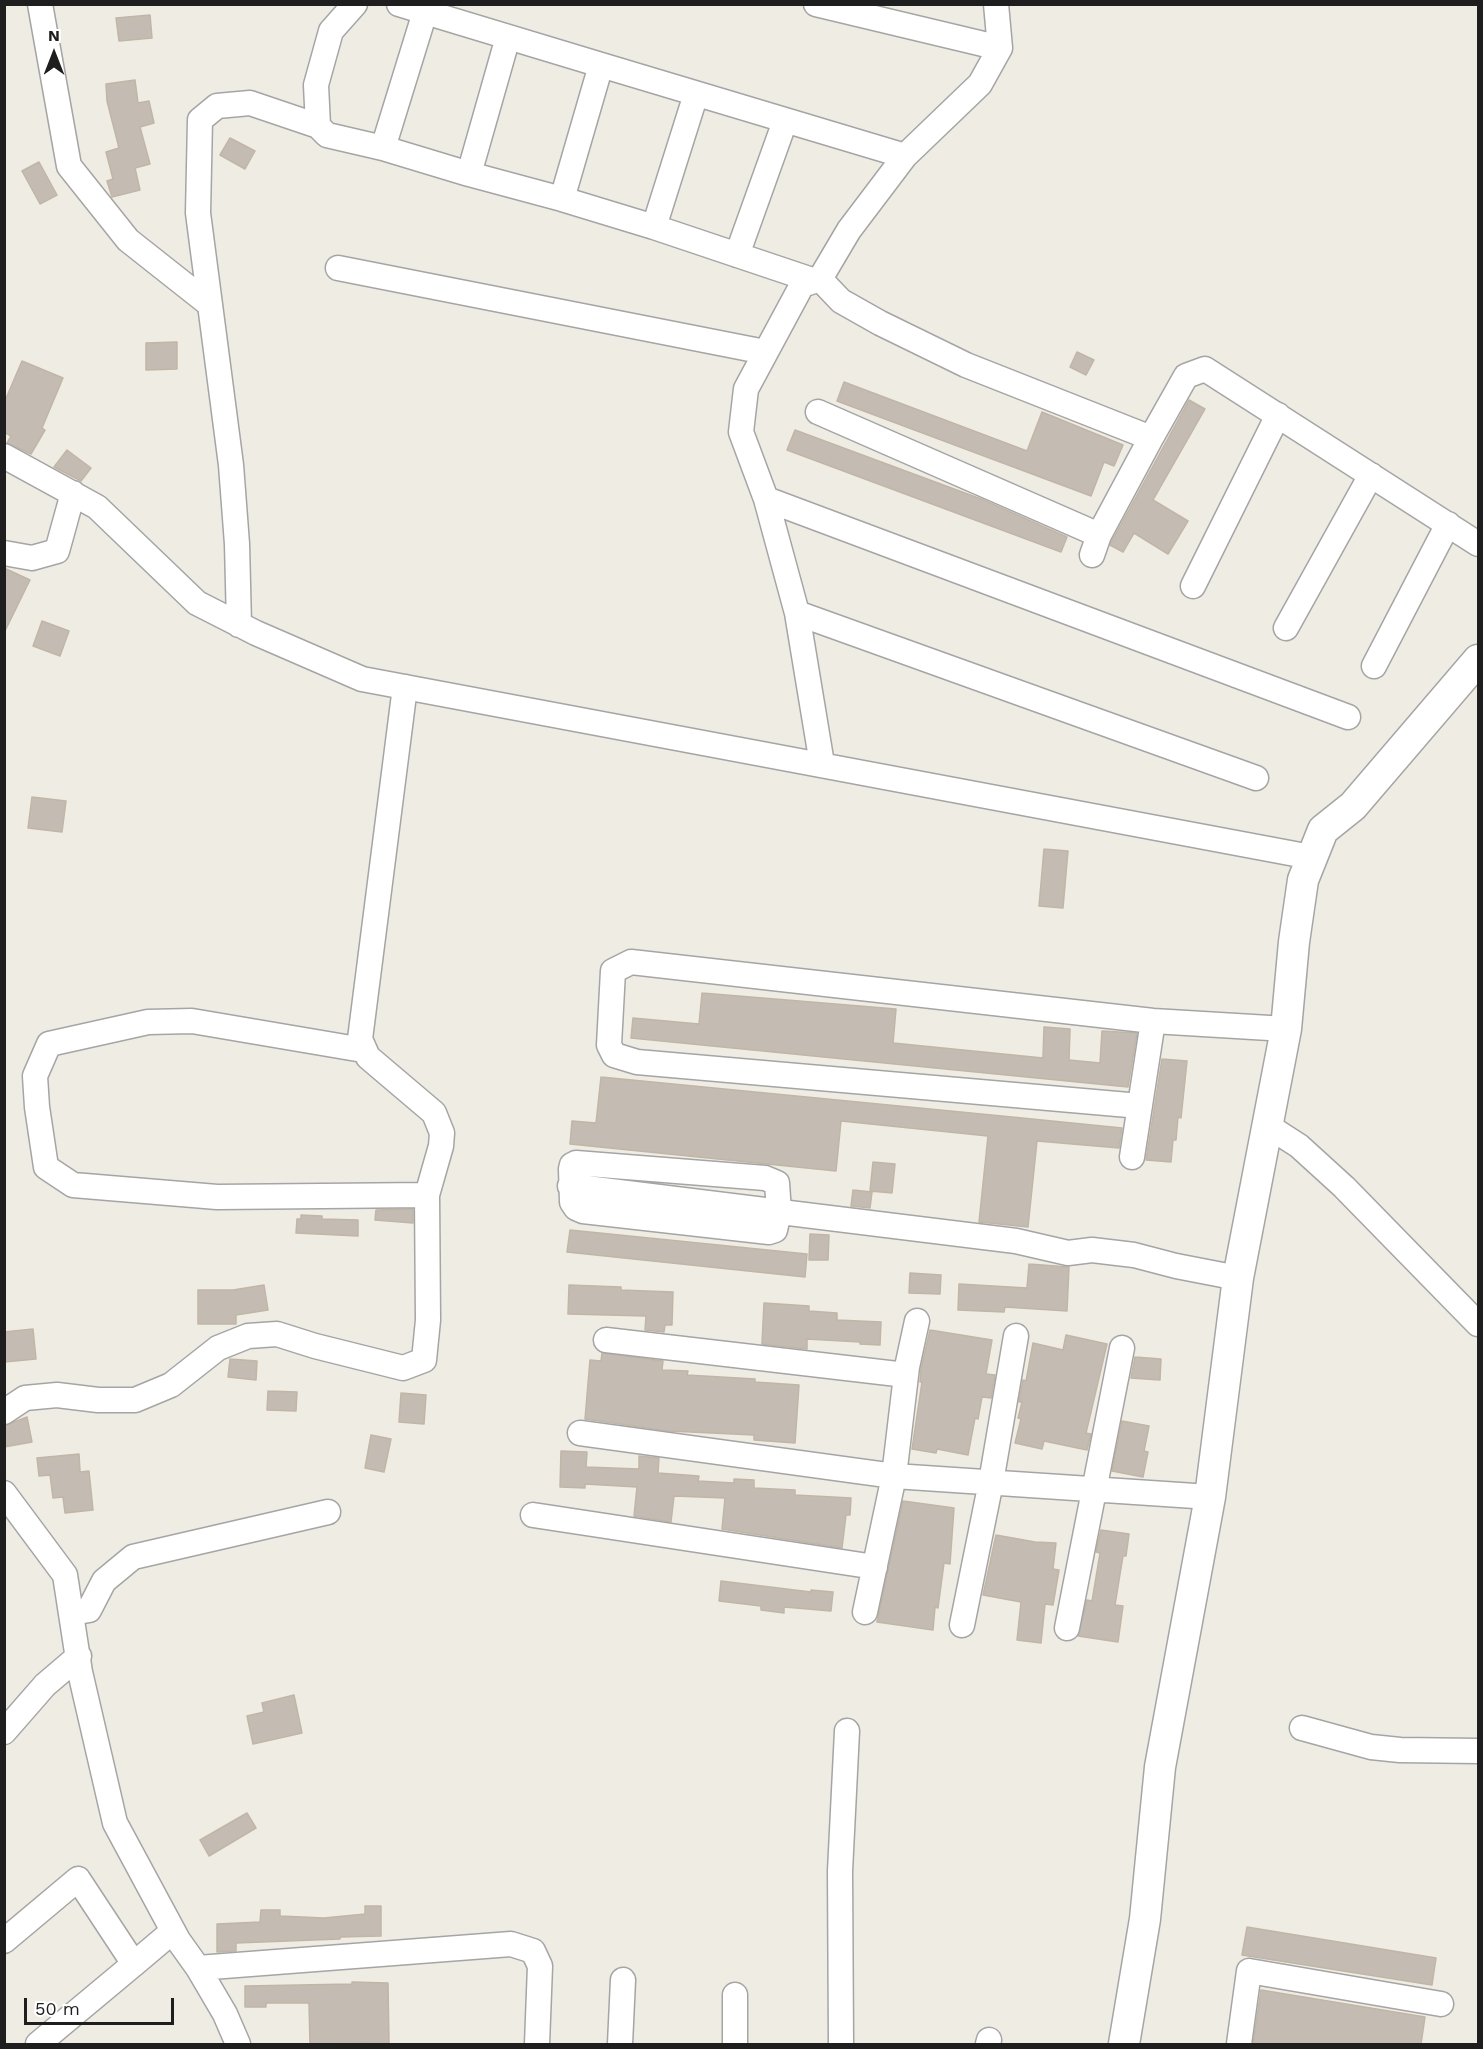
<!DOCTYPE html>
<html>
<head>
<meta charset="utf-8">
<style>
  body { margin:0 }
  #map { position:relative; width:1483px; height:2049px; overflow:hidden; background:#efece3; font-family:"Work Sans",sans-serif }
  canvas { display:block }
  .frame { position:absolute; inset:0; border:6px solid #1e1e1e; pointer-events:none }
  .north { position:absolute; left:24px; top:24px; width:60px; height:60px; -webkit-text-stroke:4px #fff; paint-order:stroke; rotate:0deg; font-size:16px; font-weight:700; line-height:24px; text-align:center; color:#1e1e1e }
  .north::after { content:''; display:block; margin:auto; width:21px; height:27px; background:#1e1e1e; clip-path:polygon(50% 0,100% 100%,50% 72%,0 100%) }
  .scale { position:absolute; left:24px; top:1998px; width:150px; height:27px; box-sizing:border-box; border:3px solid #1e1e1e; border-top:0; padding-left:8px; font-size:18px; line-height:21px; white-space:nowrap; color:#1e1e1e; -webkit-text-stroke:4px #fff; paint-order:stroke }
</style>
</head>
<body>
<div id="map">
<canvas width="1483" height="2049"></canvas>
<div class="frame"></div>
<div class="north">N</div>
<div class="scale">50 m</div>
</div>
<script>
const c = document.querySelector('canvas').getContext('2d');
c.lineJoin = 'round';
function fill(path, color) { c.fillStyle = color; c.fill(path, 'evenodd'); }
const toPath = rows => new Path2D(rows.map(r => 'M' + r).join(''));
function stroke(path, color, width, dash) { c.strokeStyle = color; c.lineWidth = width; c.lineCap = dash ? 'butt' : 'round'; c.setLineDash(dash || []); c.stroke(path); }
const building = toPath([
  [150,15,152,38,119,41,116,18,150,15],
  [135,80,138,103,149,101,154,123,140,127,150,164,135,168,140,190,112,197,107,181,113,179,106,152,119,148,107,101,106,84,135,80],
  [230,138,255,151,245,169,220,155,230,138],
  [39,162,57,195,40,204,22,171,39,162],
  [177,342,177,369,146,370,146,343,177,342],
  [1077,352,1094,360,1086,375,1070,367,1077,352],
  [22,361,63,378,42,428,45,430,31,454,7,443,11,436,4,432,4,403,22,361],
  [844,382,1027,451,1042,412,1123,445,1114,466,1104,462,1091,496,837,401,844,382],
  [1189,400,1205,409,1153,500,1188,521,1168,554,1134,533,1123,552,1110,545,1112,541,1189,400],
  [795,430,981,499,1067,537,1061,552,787,450,795,430],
  [67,450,91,468,81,481,54,467,67,450],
  [4,568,30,580,4,633,4,568],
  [42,621,69,631,60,656,33,646,42,621],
  [32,797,66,801,62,832,28,828,32,797],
  [1044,849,1068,851,1063,908,1039,906,1044,849],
  [702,993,896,1009,893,1043,1043,1058,1044,1027,1070,1029,1069,1060,1100,1063,1102,1031,1137,1033,1128,1087,631,1038,633,1018,699,1024,702,993],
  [1162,1059,1187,1061,1181,1118,1178,1117,1176,1140,1173,1140,1171,1162,1146,1160,1162,1059],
  [601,1077,1012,1117,1122,1128,1119,1148,1037,1141,1028,1227,979,1222,988,1136,841,1121,836,1171,570,1144,572,1121,596,1123,601,1077],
  [873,1162,895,1164,892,1193,870,1191,873,1162],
  [853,1190,872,1192,870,1208,851,1206,853,1190],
  [413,1209,413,1223,375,1220,376,1210,413,1209],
  [301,1215,322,1216,322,1219,358,1220,358,1236,296,1233,297,1219,301,1219,301,1215],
  [570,1230,807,1254,805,1277,567,1252,570,1230],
  [810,1234,829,1235,828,1260,809,1260,810,1234],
  [1029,1264,1069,1267,1067,1311,1005,1307,1004,1312,958,1310,959,1284,1027,1288,1029,1264],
  [910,1273,941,1275,940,1294,909,1293,910,1273],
  [264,1285,268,1310,236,1315,236,1324,198,1324,198,1290,233,1290,264,1285],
  [569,1285,621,1287,621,1290,673,1292,672,1325,665,1325,664,1332,645,1330,646,1316,568,1314,569,1285],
  [764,1303,809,1306,809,1311,837,1313,837,1320,881,1322,880,1345,860,1344,860,1342,807,1339,807,1349,762,1344,764,1303],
  [33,1329,36,1359,4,1362,4,1332,33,1329],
  [930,1330,992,1340,986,1374,995,1375,991,1398,982,1397,978,1419,975,1418,968,1455,937,1449,936,1453,912,1449,922,1382,920,1382,921,1369,930,1330],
  [1066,1335,1107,1344,1086,1433,1091,1434,1087,1450,1044,1441,1042,1449,1015,1443,1021,1419,1018,1418,1022,1402,1019,1402,1023,1380,1026,1381,1033,1343,1063,1350,1066,1335],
  [602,1353,663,1361,662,1370,688,1371,687,1375,755,1379,755,1382,799,1385,795,1443,754,1440,754,1435,669,1431,585,1419,590,1360,601,1361,602,1353],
  [1135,1357,1161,1359,1160,1380,1131,1378,1135,1357],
  [230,1359,257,1361,256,1380,228,1377,230,1359],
  [268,1391,297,1392,296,1411,267,1410,268,1391],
  [401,1393,426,1395,424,1424,399,1422,401,1393],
  [27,1417,32,1442,4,1447,4,1426,27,1417],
  [1122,1421,1149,1426,1144,1451,1148,1452,1143,1477,1112,1471,1122,1421],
  [371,1435,391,1439,384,1472,365,1468,371,1435],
  [561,1451,587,1452,586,1467,639,1469,639,1456,659,1458,658,1473,699,1476,698,1481,734,1483,734,1479,754,1480,754,1488,795,1490,795,1495,851,1498,850,1515,846,1515,842,1548,722,1529,725,1498,674,1496,671,1522,634,1516,637,1487,585,1484,585,1488,560,1487,561,1451],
  [79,1454,80,1472,89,1471,93,1510,65,1513,63,1497,53,1498,50,1475,39,1476,37,1458,79,1454],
  [903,1501,954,1508,950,1564,944,1563,938,1608,935,1607,933,1630,877,1622,903,1501],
  [1101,1530,1129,1534,1126,1556,1123,1556,1115,1605,1123,1606,1118,1642,1078,1636,1087,1600,1092,1601,1100,1553,1096,1552,1101,1530],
  [996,1535,1035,1542,1056,1543,1053,1569,1059,1570,1053,1605,1045,1604,1041,1643,1017,1640,1021,1602,983,1595,996,1535],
  [721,1581,811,1592,811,1590,833,1592,831,1611,784,1607,784,1613,761,1610,761,1606,719,1601,721,1581],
  [294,1695,302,1733,253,1744,247,1716,264,1712,262,1703,294,1695],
  [247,1813,256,1828,209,1856,200,1840,247,1813],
  [365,1906,381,1906,381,1936,340,1937,340,1939,236,1943,236,1951,217,1952,217,1924,260,1922,261,1910,280,1910,280,1916,324,1918,365,1914,365,1906],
  [1247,1927,1436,1958,1432,1985,1242,1955,1247,1927],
  [352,1982,388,1983,389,2043,310,2044,309,2003,266,2003,266,2007,245,2007,245,1986,352,1984,352,1982],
  [1261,1990,1425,2017,1421,2044,1253,2044,1261,1990]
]);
const minor = toPath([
  [40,4,69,166,128,240,209,304],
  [355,4,331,31,316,85,318,126,327,135,383,148,469,174,562,199],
  [399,4,601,65],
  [816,4,1000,48],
  [383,148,425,12],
  [469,174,508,37],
  [654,227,696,94],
  [737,255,785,121],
  [338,268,765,352],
  [820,279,802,285,746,389,741,432,766,499,797,613,822,764],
  [820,279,841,301,880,323,966,365,1151,438],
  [820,279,849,230,905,156,980,84,1000,48,996,4],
  [812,280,654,227,562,199,601,65,905,156],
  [818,412,1099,535],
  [4,456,97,507,197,603,256,633,362,679,1311,857],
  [766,499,1348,717],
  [4,553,32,558,57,551,73,493],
  [1092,555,1099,535,1151,438,1186,376,1205,369,1478,544],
  [1193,586,1278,415],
  [797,613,1256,778],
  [239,625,237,544,231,465,198,213,200,120,217,106,250,103,318,126],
  [1286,628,1371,475],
  [1374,666,1448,524],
  [363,1050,192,1021,148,1022,49,1044,35,1076,37,1107,46,1167,73,1185,217,1197,427,1195],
  [1140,1106,637,1062,614,1055,609,1045,613,971,631,962,1153,1021,1286,1029],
  [1268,1126,1299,1146,1344,1187,1478,1324],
  [1132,1157,1153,1021],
  [576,1163,765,1178,777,1183,779,1212,775,1230,769,1232,583,1211,576,1208,572,1202,571,1169,572,1165,576,1163],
  [570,1186,1016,1241,1068,1253,1092,1250,1134,1255,1176,1266,1238,1278],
  [606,1340,906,1375],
  [4,1412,25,1398,57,1395,98,1400,135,1400,171,1385,218,1348,248,1336,277,1334,315,1346,403,1368,424,1360,428,1320,427,1195,441,1146,442,1133,434,1113,368,1057,360,1039,405,687],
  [580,1433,894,1476,1210,1497],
  [4,1493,65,1575,80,1672,115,1823,178,1940,198,1968,225,2014,238,2044],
  [533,1515,875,1567],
  [865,1612,894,1476,907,1367,917,1321],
  [72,1613,89,1610,104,1581,133,1557,328,1512],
  [962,1625,991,1482,1016,1336],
  [1067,1628,1122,1348],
  [1302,1728,1371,1747,1400,1750,1478,1751],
  [4,1732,45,1685,79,1656],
  [4,1941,78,1879,134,1964,173,1931],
  [198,1968,511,1944,533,1951,540,1966,537,2044],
  [38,2044,134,1964],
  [620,2044,623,1980],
  [735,2044,735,1995],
  [841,2044,840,1871,847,1731],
  [988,2044,989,2040],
  [1239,2044,1249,1971,1441,2004]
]);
const tertiary = toPath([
  [1124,2044,1145,1919,1160,1767,1210,1497,1238,1278,1286,1029,1294,942,1303,880,1323,830,1353,806,1478,660]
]);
fill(building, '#c4bcb3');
stroke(building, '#c1b5a6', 1.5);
stroke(minor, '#a5a5a5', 27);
stroke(tertiary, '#a5a5a5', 33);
stroke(minor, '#fff', 24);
stroke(tertiary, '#fff', 30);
</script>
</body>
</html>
